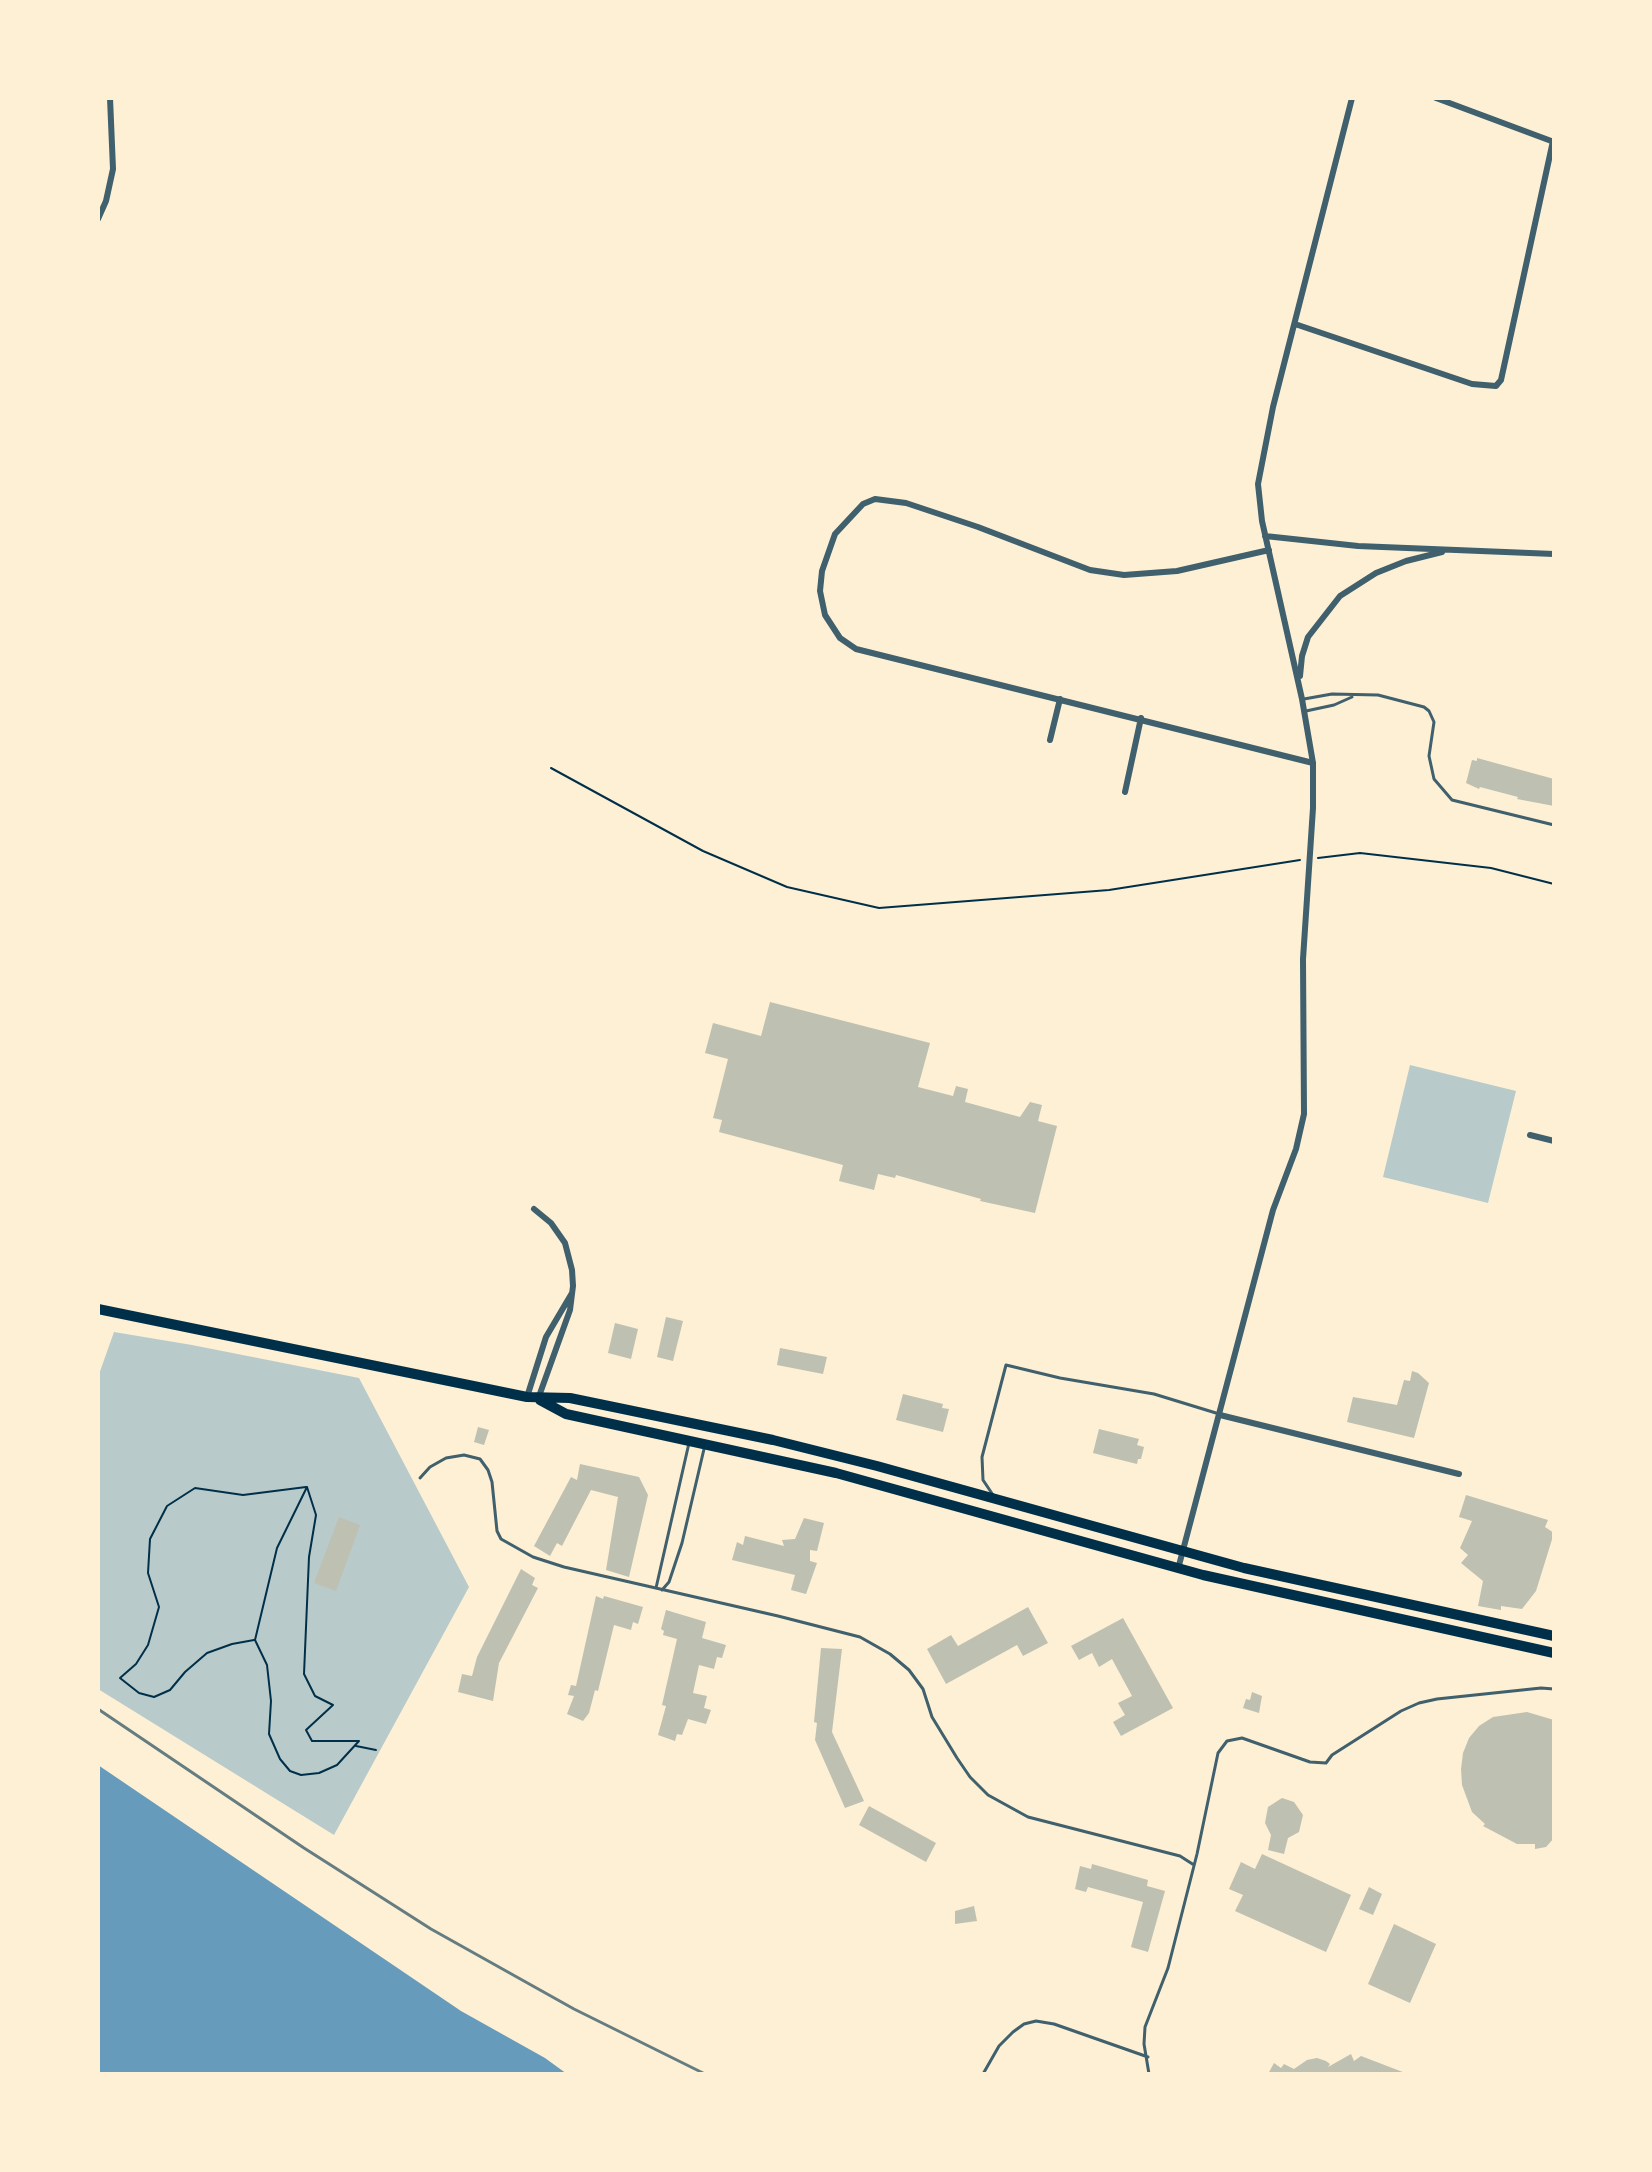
<!DOCTYPE html>
<html>
<head>
<meta charset="utf-8">
<style>
  body { margin:0 }
  #map { position:relative; width:1652px; height:2172px; overflow:hidden; background:#fdf0d5; font-family:Karla,sans-serif }
  canvas { display:block }
  .frame { position:absolute; inset:0; border:100px solid #fdf0d5; pointer-events:none }
</style>
</head>
<body>
<div id="map">
<canvas width="1652" height="2172"></canvas>
<div class="frame"></div>
</div>
<script>
const c = document.querySelector('canvas').getContext('2d');
c.lineJoin = 'round';
function fill(path, color) { c.fillStyle = color; c.fill(path, 'evenodd'); }
const toPath = rows => new Path2D(rows.map(r => 'M' + r).join(''));
function stroke(path, color, width, dash) { c.strokeStyle = color; c.lineWidth = width; c.lineCap = dash ? 'butt' : 'round'; c.setLineDash(dash || []); c.stroke(path); }
const green = toPath([
  [1410,1065,1516,1091,1488,1203,1383,1177],
  [114,1332,192,1345,359,1378,469,1587,334,1835,98,1689,98,1377]
]);
const water = toPath([
  [98,1765,461,2011,545,2058,567,2074,98,2074]
]);
const building = toPath([
  [1477,758,1554,779,1554,806,1517,799,1518,797,1480,787,1479,789,1466,783,1472,760,1477,761],
  [770,1002,930,1043,918,1087,953,1096,956,1086,968,1089,965,1102,1020,1117,1030,1102,1042,1105,1038,1121,1057,1126,1035,1213,980,1201,981,1199,896,1175,895,1178,878,1174,874,1190,839,1181,843,1165,719,1132,722,1120,713,1118,728,1059,705,1053,713,1023,761,1036],
  [666,1317,683,1321,673,1361,657,1357],
  [615,1323,638,1329,631,1359,608,1353],
  [780,1348,827,1357,823,1374,777,1365],
  [1412,1371,1418,1373,1429,1383,1414,1438,1347,1422,1353,1397,1397,1405,1404,1380,1410,1381],
  [903,1394,943,1404,942,1408,949,1409,943,1432,896,1420],
  [478,1427,489,1430,484,1445,474,1442],
  [1099,1429,1139,1439,1137,1445,1144,1447,1141,1459,1138,1459,1137,1464,1093,1453],
  [580,1464,639,1477,648,1495,629,1577,606,1570,618,1497,591,1490,562,1546,557,1543,550,1556,534,1546,571,1477,577,1480],
  [1466,1495,1548,1520,1545,1527,1554,1533,1536,1591,1522,1609,1501,1606,1501,1610,1478,1606,1483,1581,1461,1563,1468,1555,1460,1548,1472,1521,1459,1517],
  [339,1517,360,1525,336,1591,314,1583],
  [804,1518,824,1523,817,1551,810,1550,810,1561,817,1563,806,1594,791,1590,795,1575,732,1560,737,1542,743,1545,745,1536,784,1546,782,1540,795,1539],
  [521,1569,535,1578,532,1585,538,1588,499,1663,493,1701,458,1692,462,1674,472,1676,477,1657],
  [596,1596,603,1599,604,1596,643,1607,638,1624,633,1622,631,1630,614,1625,598,1691,595,1690,589,1713,583,1721,567,1714,574,1696,568,1695,571,1685,576,1686],
  [1028,1607,1048,1643,1023,1656,1017,1645,946,1684,927,1649,951,1635,958,1646],
  [666,1610,706,1622,702,1638,726,1645,722,1658,717,1657,714,1669,699,1665,693,1693,707,1696,704,1708,711,1710,706,1724,688,1719,682,1735,677,1734,675,1741,658,1735,666,1706,662,1705,677,1639,663,1635,664,1631,661,1629],
  [1123,1618,1173,1708,1121,1736,1113,1722,1125,1715,1118,1703,1132,1696,1112,1659,1099,1667,1092,1653,1079,1660,1071,1646],
  [821,1648,842,1649,832,1732,864,1801,845,1808,815,1740,817,1723,814,1722],
  [1252,1692,1262,1696,1259,1713,1243,1708,1246,1699,1250,1700],
  [1527,1712,1554,1720,1554,1838,1546,1847,1535,1849,1535,1844,1517,1844,1483,1826,1485,1824,1472,1812,1462,1785,1461,1769,1463,1753,1469,1738,1479,1726,1493,1717],
  [1282,1798,1294,1802,1303,1815,1299,1832,1288,1838,1284,1854,1268,1850,1271,1835,1265,1823,1268,1807],
  [869,1806,936,1843,926,1862,859,1825],
  [1262,1854,1351,1895,1326,1952,1235,1911,1243,1895,1229,1889,1241,1862,1255,1869],
  [1092,1864,1148,1880,1147,1886,1165,1891,1148,1952,1131,1947,1143,1902,1088,1887,1086,1892,1075,1889,1080,1866,1091,1869],
  [1369,1887,1382,1894,1373,1915,1359,1909],
  [974,1906,977,1921,955,1924,955,1911],
  [1394,1924,1436,1944,1410,2003,1368,1984],
  [1351,2054,1354,2061,1361,2056,1408,2074,1268,2074,1274,2063,1281,2068,1284,2064,1294,2069,1307,2060,1317,2058,1326,2061,1330,2064,1328,2067]
]);
const path = toPath([
  [551,768,703,851,787,887,879,908,1109,890,1300,860],
  [1318,858,1360,853,1491,868,1554,884],
  [307,1487,316,1515,309,1557,304,1674,315,1696,333,1705,306,1730,312,1741,359,1741,337,1765,319,1773,301,1775,290,1771,280,1759,269,1734,271,1701,267,1665,255,1640,277,1548,307,1487],
  [254,1640,232,1644,207,1653,185,1672,170,1690,154,1697,139,1693,120,1678,136,1664,148,1645,159,1607,148,1573,150,1539,167,1506,195,1488,243,1495,306,1487],
  [356,1746,376,1750]
]);
const service = toPath([
  [1304,699,1332,694,1378,695,1424,707,1429,711,1434,722,1429,756,1434,779,1452,800,1554,825],
  [1306,711,1334,705,1352,697],
  [420,1478,430,1467,446,1458,464,1455,480,1459,488,1470,492,1482,497,1531,501,1539,533,1557,564,1567,778,1616,860,1637,890,1654,909,1670,923,1689,932,1717,957,1758,970,1777,988,1795,1028,1817,1180,1856,1194,1865],
  [993,1495,983,1480,982,1457,1006,1365,1060,1378,1154,1394,1216,1413],
  [656,1588,689,1443],
  [662,1590,669,1582,682,1543,704,1449],
  [983,2074,999,2046,1013,2032,1024,2024,1036,2021,1054,2024,1148,2057],
  [1149,2074,1144,2044,1145,2027,1168,1968,1197,1854,1218,1753,1227,1741,1242,1738,1310,1762,1326,1763,1332,1755,1401,1711,1419,1703,1437,1699,1541,1688,1554,1689]
]);
const minor = toPath([
  [1436,98,1554,142],
  [98,219,106,201,113,169,110,98],
  [1295,324,1472,384,1496,386,1501,380,1553,141],
  [1265,536,1358,546,1554,554],
  [1269,550,1177,571,1124,575,1090,570,978,527,906,503,875,499,863,504,835,534,822,571,820,591,825,615,840,638,856,649,1313,763],
  [1300,676,1302,656,1308,637,1340,596,1376,573,1406,561,1442,552],
  [1050,740,1060,699],
  [1125,792,1141,718],
  [1530,1135,1554,1141],
  [534,1209,551,1223,565,1243,572,1270,573,1286,570,1310,538,1399],
  [527,1397,546,1337,572,1293],
  [1220,1415,1459,1474],
  [1178,1569,1273,1210,1296,1149,1304,1114,1303,959,1313,808,1313,763,1302,699,1262,521,1258,484,1273,407,1352,98]
]);
const trunk = toPath([
  [98,1309,527,1397,570,1398,773,1440,877,1466,1244,1568,1554,1636],
  [540,1400,566,1414,836,1473,1203,1575,1554,1653]
]);
const rail = toPath([
  [98,1709,304,1848,431,1929,574,2009,705,2074]
]);
fill(green, '#b9caca');
fill(water, '#669bbc');
fill(building, '#bec0b2');
stroke(path, '#003049', 2);
stroke(service, '#3f606c', 3);
stroke(minor, '#3f606c', 6);
stroke(trunk, '#003049', 10);
stroke(rail, '#657d81', 3);
</script>
</body>
</html>
